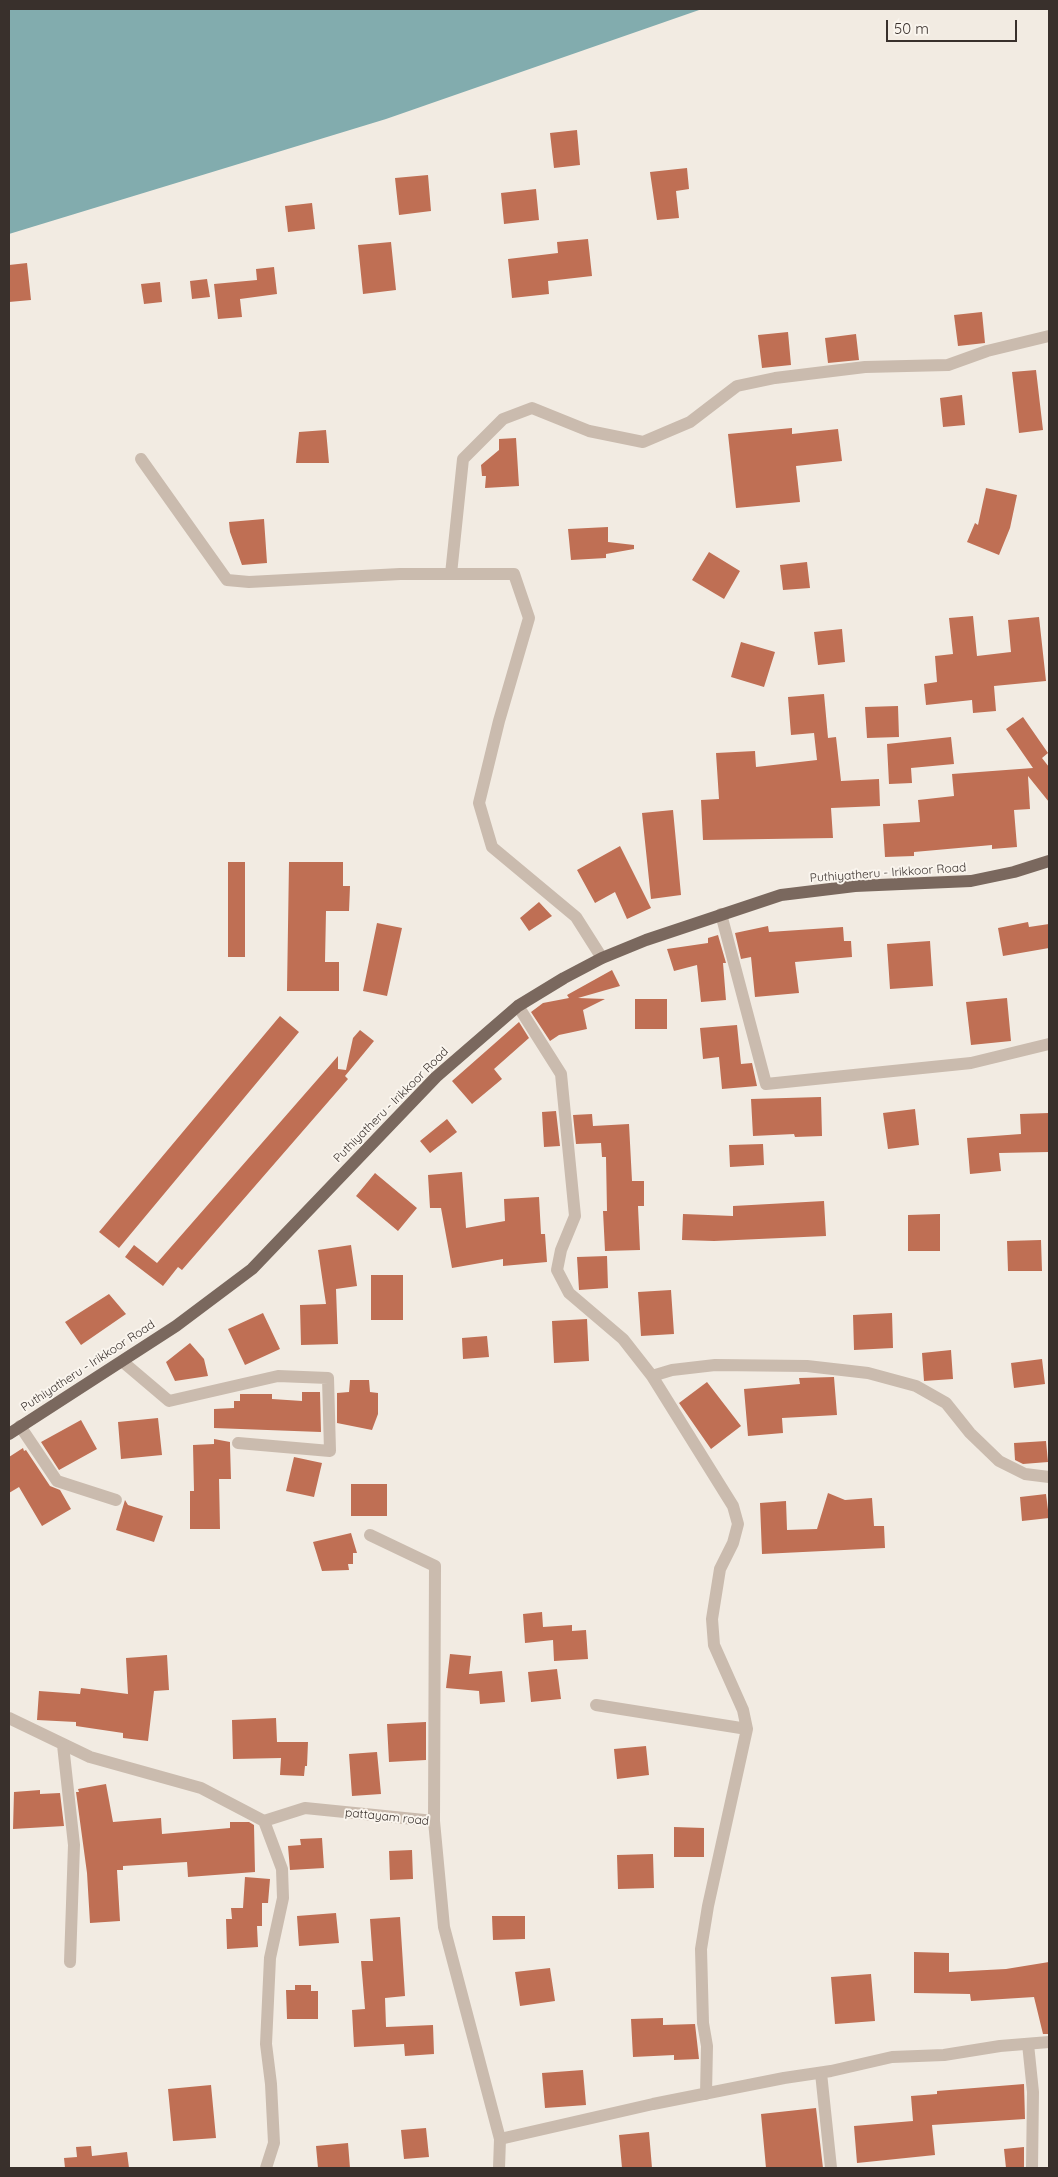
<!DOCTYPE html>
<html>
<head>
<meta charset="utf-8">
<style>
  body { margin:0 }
  #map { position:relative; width:1058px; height:2177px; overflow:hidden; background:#f2ebe2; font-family:Quicksand,sans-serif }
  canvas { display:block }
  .frame { position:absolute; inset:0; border:10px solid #39302c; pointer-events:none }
  .scale { position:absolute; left:886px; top:20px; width:131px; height:22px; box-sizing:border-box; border:2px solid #39302c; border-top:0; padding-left:6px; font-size:15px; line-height:18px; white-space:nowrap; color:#39302c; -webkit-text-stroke:4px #faf5ee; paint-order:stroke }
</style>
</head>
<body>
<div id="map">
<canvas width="1058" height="2177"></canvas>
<div class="frame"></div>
<div class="scale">50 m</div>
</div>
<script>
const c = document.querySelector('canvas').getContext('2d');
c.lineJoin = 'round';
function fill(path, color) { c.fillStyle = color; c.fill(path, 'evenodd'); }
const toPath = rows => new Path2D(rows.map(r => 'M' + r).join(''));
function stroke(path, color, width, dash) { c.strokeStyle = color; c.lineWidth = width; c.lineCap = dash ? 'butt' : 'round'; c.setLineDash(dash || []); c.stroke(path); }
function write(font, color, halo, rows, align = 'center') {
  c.font = font + ' Quicksand,sans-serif'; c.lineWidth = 4; c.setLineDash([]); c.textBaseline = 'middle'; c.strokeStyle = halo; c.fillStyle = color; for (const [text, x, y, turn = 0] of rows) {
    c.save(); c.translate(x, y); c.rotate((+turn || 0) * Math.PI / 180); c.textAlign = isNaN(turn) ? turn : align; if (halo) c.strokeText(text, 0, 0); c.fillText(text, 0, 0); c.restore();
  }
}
const water = toPath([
  [9,9,702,9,386,119,9,234]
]);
const building = toPath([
  [577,130,580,165,554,168,550,133],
  [687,168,689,189,676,191,679,218,657,220,650,172],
  [428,175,431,211,399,215,395,178],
  [536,189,539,220,504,224,501,193],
  [312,203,315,229,288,232,285,206],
  [588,239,592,276,548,281,549,294,512,298,508,259,558,253,557,242],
  [391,242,396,290,363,294,358,245],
  [27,263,31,300,9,302,9,265],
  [274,267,277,294,240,299,242,317,218,319,214,284,257,280,256,269],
  [207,279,210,297,192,299,190,281],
  [160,282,162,302,144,304,141,284],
  [982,312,985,343,958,346,954,315],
  [788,332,791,365,762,368,758,335],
  [856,334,859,360,828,363,825,338],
  [1036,370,1043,430,1019,433,1012,372],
  [962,395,965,425,943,427,940,398],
  [792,428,792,434,838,429,842,461,796,466,800,502,736,508,728,434],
  [326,430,329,463,296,463,299,432],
  [516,438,519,486,485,488,486,476,482,476,481,465,499,450,499,439],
  [986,488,1017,495,1010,528,999,555,967,542,975,523,978,525],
  [264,519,267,563,242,565,230,532,229,522],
  [608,527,608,542,634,545,634,549,606,554,606,558,571,560,568,529],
  [709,552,740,571,724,599,692,580],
  [807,562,810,588,783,590,780,565],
  [973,616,977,656,1011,652,1008,620,1039,617,1046,681,994,686,996,711,973,713,972,700,926,705,924,684,937,682,935,656,953,654,949,618],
  [842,629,845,662,818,665,814,632],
  [741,642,775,652,764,687,731,677],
  [824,694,828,738,836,737,841,781,879,779,880,806,831,808,833,838,703,840,701,800,719,799,716,753,755,751,756,767,817,760,814,733,791,735,788,697],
  [898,706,899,737,867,738,865,707],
  [1023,717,1048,753,1042,758,1049,767,1049,802,1028,776,1030,809,1014,810,1017,847,992,849,992,845,914,852,914,856,885,857,883,824,920,822,918,800,954,796,952,774,1033,768,1006,729],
  [951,737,954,764,911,768,912,783,889,784,887,744],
  [673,810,681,895,651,899,642,813],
  [620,846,651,908,627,919,615,892,595,903,577,870],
  [228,862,245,862,245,957,228,957],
  [289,862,343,862,343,886,350,886,349,911,326,911,325,962,339,962,339,991,287,991],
  [539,902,552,916,529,931,520,918],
  [1028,922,1029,927,1049,924,1049,948,1003,956,998,928],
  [377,923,402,928,387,996,363,991],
  [768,926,769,932,843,927,844,941,851,941,852,957,795,962,799,993,755,997,751,957,741,959,735,933],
  [718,935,726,963,723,963,726,1000,701,1002,697,965,674,971,667,949,708,943,708,938],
  [930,941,933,986,890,989,887,944],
  [612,970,620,986,578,998,605,999,583,1010,587,1029,559,1035,550,1041,531,1012,543,1003,569,998,567,995],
  [1007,998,1011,1041,971,1045,966,1002],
  [635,999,667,999,667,1029,635,1029],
  [280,1016,299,1032,119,1248,99,1232],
  [519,1022,529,1038,494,1069,502,1079,472,1104,452,1081],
  [737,1025,741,1064,752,1063,757,1086,722,1089,719,1057,703,1059,700,1028],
  [360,1030,374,1041,345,1076,348,1079,182,1270,178,1267,163,1286,125,1257,134,1245,157,1263,338,1056,338,1069,346,1070,353,1038],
  [821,1097,822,1136,795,1137,794,1134,753,1136,751,1099],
  [915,1109,919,1145,888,1149,883,1113],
  [556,1111,560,1146,544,1147,542,1112],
  [1049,1113,1049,1152,999,1153,1001,1171,970,1174,967,1138,1021,1134,1020,1114],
  [592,1114,593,1126,629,1124,632,1181,644,1181,644,1206,638,1206,640,1250,605,1251,603,1211,607,1211,606,1157,602,1157,601,1143,576,1144,573,1115],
  [447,1119,457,1132,430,1153,420,1141],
  [763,1144,764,1165,730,1167,729,1145],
  [462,1172,466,1228,505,1221,504,1199,539,1197,541,1234,545,1234,547,1262,503,1266,503,1259,452,1268,441,1208,430,1208,428,1175],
  [375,1173,417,1208,398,1231,356,1196],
  [824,1201,826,1236,714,1241,682,1240,683,1214,733,1216,733,1206],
  [940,1214,940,1251,908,1251,908,1215],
  [1041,1240,1042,1271,1008,1271,1007,1241],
  [351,1245,357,1286,336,1289,338,1344,301,1345,300,1305,326,1304,318,1250],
  [607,1256,608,1288,579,1290,577,1257],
  [371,1275,403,1275,403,1320,371,1320],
  [671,1290,674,1334,641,1336,638,1292],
  [109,1294,126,1314,81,1345,65,1322],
  [263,1313,280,1349,245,1365,228,1329],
  [892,1313,893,1348,854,1350,853,1315],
  [587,1319,589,1361,554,1363,552,1321],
  [487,1336,489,1357,463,1359,462,1338],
  [190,1343,204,1359,208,1376,175,1381,166,1362],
  [951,1350,953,1379,924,1381,922,1353],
  [1042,1359,1045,1384,1014,1388,1011,1363],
  [834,1377,837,1415,782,1418,783,1433,748,1436,744,1389,800,1384,799,1378],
  [350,1380,369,1380,370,1392,378,1393,378,1414,372,1430,337,1423,337,1393,349,1392],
  [707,1382,741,1426,711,1449,679,1403],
  [302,1392,320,1392,321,1432,214,1428,214,1409,234,1408,234,1401,240,1401,240,1394,272,1394,272,1399,302,1401],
  [158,1418,162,1455,121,1459,118,1422],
  [81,1420,97,1449,59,1470,41,1442],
  [214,1439,230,1442,230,1445,231,1479,219,1479,220,1529,190,1529,190,1491,194,1491,193,1445,214,1444],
  [1046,1441,1048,1462,1023,1464,1015,1460,1014,1443],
  [23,1448,24,1451,26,1450,50,1486,60,1490,71,1509,42,1526,19,1487,9,1493,9,1457],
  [294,1457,322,1463,314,1497,286,1491],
  [351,1484,387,1484,387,1516,351,1516],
  [828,1493,845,1500,872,1498,874,1526,884,1526,885,1548,762,1554,760,1503,786,1501,787,1530,817,1529],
  [1046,1494,1049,1518,1022,1521,1020,1497],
  [125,1500,128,1505,163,1516,154,1542,116,1530],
  [351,1533,357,1553,353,1553,353,1564,348,1564,349,1570,322,1571,313,1542],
  [542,1612,543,1627,572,1625,572,1631,586,1630,588,1659,554,1661,553,1640,525,1643,523,1614],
  [450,1654,471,1656,469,1674,502,1671,505,1702,480,1704,479,1691,446,1688],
  [167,1655,169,1690,154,1691,148,1741,123,1738,123,1733,76,1726,76,1722,37,1720,39,1691,80,1694,81,1688,128,1694,126,1658],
  [557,1669,561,1699,531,1702,528,1672],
  [276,1718,277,1742,308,1742,307,1766,305,1766,304,1776,280,1775,281,1758,233,1759,232,1720],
  [426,1722,426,1760,389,1762,387,1724],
  [646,1746,649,1775,617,1779,614,1749],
  [377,1752,381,1794,352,1796,349,1754],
  [106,1784,113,1822,161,1818,162,1834,230,1828,230,1822,249,1822,254,1825,255,1872,188,1877,187,1862,123,1866,123,1870,117,1870,120,1921,90,1923,87,1873,76,1792,79,1792,78,1789],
  [40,1790,40,1794,60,1793,64,1826,13,1829,14,1792],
  [674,1827,704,1828,704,1857,674,1857],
  [322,1838,324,1868,290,1870,288,1846,301,1845,300,1839],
  [412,1850,413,1879,390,1880,389,1851],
  [653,1854,654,1888,618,1889,617,1855],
  [245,1877,270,1879,268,1903,262,1903,262,1926,257,1926,258,1947,227,1949,226,1919,232,1919,231,1908,243,1908],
  [336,1913,339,1943,299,1946,297,1916],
  [492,1916,525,1916,525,1939,493,1940],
  [400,1917,405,1996,385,1998,386,2027,433,2025,434,2054,405,2056,404,2044,354,2047,352,2010,365,2009,361,1961,373,1961,370,1919],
  [914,1952,949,1953,949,1972,1006,1969,1049,1962,1049,2034,1043,2034,1034,1997,971,2001,970,1994,914,1993],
  [550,1968,555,2001,520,2006,515,1972],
  [871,1974,875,2021,835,2024,831,1977],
  [295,1985,311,1985,311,1991,318,1991,318,2019,287,2019,286,1990,295,1990],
  [663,2018,663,2025,695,2024,699,2059,674,2060,674,2055,633,2057,631,2019],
  [583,2070,586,2105,545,2108,542,2073],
  [1024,2084,1025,2119,932,2125,935,2155,857,2163,854,2126,913,2121,911,2096,937,2094,937,2091],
  [211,2085,216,2138,173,2141,168,2089],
  [816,2108,823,2168,766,2168,761,2114],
  [426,2128,429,2157,404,2159,401,2130],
  [649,2132,652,2168,622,2168,619,2135],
  [348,2143,350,2168,318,2168,316,2146],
  [91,2146,92,2156,127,2152,129,2168,65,2168,64,2158,77,2157,76,2147],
  [1024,2147,1024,2168,1006,2168,1004,2149]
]);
const minor = toPath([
  [141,459,227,580,249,582,400,574,514,574,529,618,499,721,479,803,492,847,576,917,602,958],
  [451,574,463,459,503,419,532,408,589,431,643,442,690,422,737,386,775,378,865,367,948,365,987,351,1049,336],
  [721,914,766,1084,971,1063,1049,1044],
  [518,1006,561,1074,575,1216,561,1250,557,1270,569,1293,623,1339,652,1376,733,1506,738,1524,733,1543,720,1569,712,1619,714,1645,743,1710,747,1729,708,1906,701,1949,703,2023,707,2046,706,2094],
  [123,1362,169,1401,278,1376,328,1378,330,1451,238,1443],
  [652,1376,672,1370,715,1365,807,1366,868,1373,916,1386,946,1403,970,1433,999,1461,1025,1474,1049,1477],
  [20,1426,57,1481,116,1500],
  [370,1535,435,1566,434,1821],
  [596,1705,747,1729],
  [9,1718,90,1757,201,1788,264,1821,305,1808,434,1821,444,1927,500,2139,499,2168],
  [63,1745,74,1845,70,1962],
  [264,1821,282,1869,283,1898,270,1958,266,2044,271,2084,274,2143,266,2168],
  [1028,2044,1033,2092,1032,2168],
  [821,2073,831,2168],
  [500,2139,653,2104,784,2078,831,2071,892,2057,944,2055,1000,2046,1049,2042]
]);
const major = toPath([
  [9,1434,176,1326,252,1269,436,1077,518,1006,564,978,602,958,646,940,781,895,855,886,971,881,1014,872,1049,861]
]);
const streetNames = [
  ["Puthiyatheru - Irikkoor Road",888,873,-4],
  ["Puthiyatheru - Irikkoor Road",391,1105,-45],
  ["Puthiyatheru - Irikkoor Road",88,1366,-33],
  ["pattayam road",387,1817,6]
];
fill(water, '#82acae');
fill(building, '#bf6f54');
stroke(minor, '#cabbae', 12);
stroke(major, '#7a685e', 12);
write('12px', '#39302c', '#faf5ee', streetNames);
</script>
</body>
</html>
